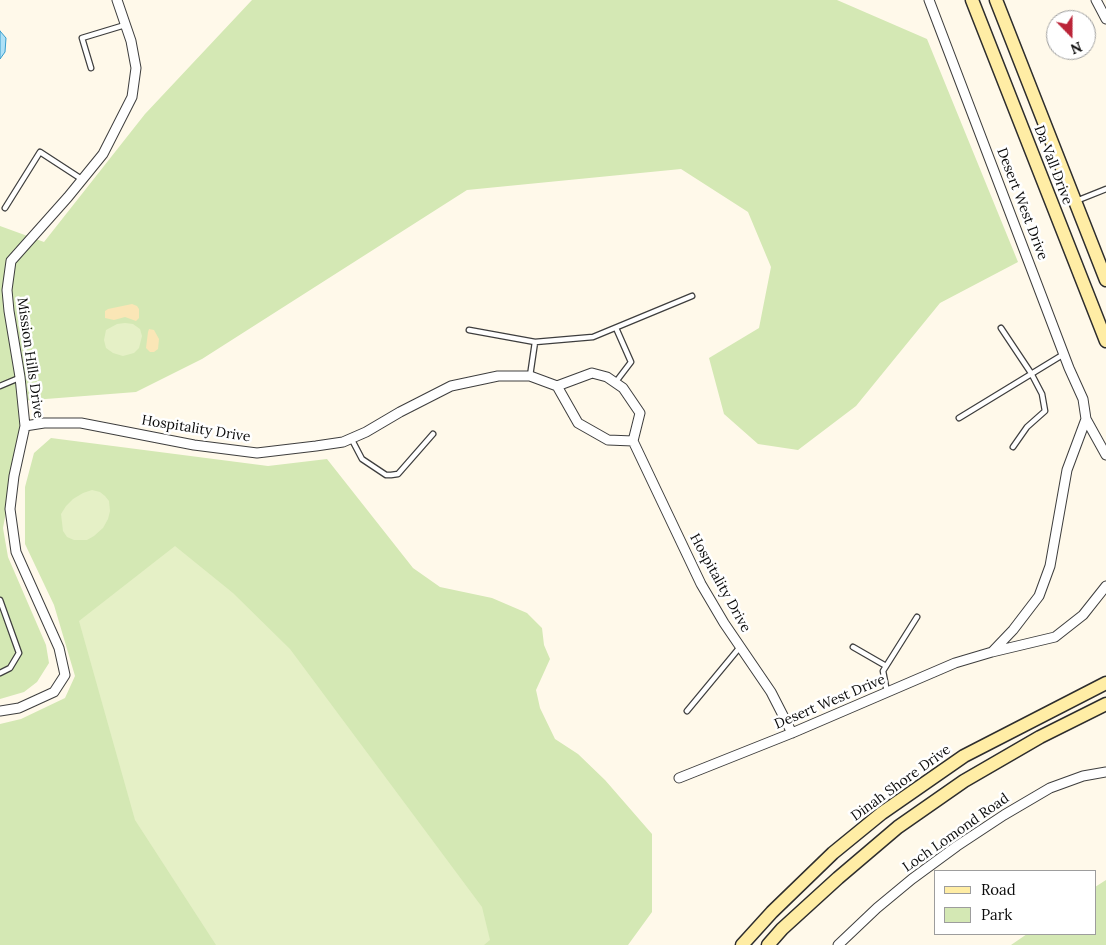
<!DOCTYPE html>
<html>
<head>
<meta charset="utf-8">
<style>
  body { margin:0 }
  #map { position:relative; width:1106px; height:945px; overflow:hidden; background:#fff9ea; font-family:Lora,serif }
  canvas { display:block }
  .legend { position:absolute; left:934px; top:870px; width:162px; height:65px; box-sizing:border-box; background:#fff; border:1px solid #9d9d9d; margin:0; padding:6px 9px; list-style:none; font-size:15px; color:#0b0b0b }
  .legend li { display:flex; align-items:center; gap:10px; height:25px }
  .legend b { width:25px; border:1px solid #9d9d9d }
  .north { position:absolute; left:1046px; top:10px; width:50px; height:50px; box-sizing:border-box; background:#fff; border:1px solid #9d9d9d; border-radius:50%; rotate:158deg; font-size:14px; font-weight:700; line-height:20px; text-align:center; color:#0b0b0b }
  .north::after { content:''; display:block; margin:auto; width:18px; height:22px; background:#bb2438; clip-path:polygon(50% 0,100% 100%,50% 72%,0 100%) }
</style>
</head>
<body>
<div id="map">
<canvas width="1106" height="945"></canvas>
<ul class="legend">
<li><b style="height:6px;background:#ffeda5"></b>Road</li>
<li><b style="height:14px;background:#d4e8b4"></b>Park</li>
</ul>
<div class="north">N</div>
</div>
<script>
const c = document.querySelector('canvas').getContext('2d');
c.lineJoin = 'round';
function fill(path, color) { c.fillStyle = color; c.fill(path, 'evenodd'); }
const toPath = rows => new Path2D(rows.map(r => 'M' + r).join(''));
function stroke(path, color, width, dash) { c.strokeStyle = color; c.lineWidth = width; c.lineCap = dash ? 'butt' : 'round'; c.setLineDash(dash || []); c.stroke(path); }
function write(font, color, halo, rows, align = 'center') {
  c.font = font + ' Lora,serif'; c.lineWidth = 5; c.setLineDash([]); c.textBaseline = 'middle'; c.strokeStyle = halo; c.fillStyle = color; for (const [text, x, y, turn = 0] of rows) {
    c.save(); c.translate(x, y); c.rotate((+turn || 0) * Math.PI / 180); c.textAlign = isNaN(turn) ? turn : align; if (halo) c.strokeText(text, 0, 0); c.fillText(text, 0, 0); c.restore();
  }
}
const green = toPath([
  [252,0,837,0,927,39,1018,262,940,303,856,406,798,450,758,444,724,414,709,358,759,328,771,267,748,212,681,169,467,190,202,359,136,392,20,401,22,427,3,528,8,557,46,645,49,663,37,682,24,692,0,699,0,226,44,242,145,114],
  [51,438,268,466,327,459,413,568,440,587,492,598,527,613,542,628,544,645,550,659,536,690,540,708,555,739,578,754,605,780,652,834,652,912,628,945,0,945,0,724,21,719,65,698,75,676,54,605,25,544,25,487,34,453],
  [1106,880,1106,945,1011,945,1027,934,1095,934,1095,887]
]);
const sand = toPath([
  [132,304,137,306,139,309,139,318,136,321,125,317,114,320,105,318,105,311,108,309],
  [149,329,154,330,159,339,158,349,154,352,150,352,146,348,148,332]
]);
const pitch = toPath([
  [125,323,133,324,140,329,142,336,139,348,134,353,123,356,113,353,106,348,104,340,106,330,117,324],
  [92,490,100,492,105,496,109,501,110,511,108,519,103,528,94,536,87,540,74,540,67,537,63,531,61,514,66,506,73,499,83,493],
  [175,546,233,593,290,649,482,907,490,940,484,945,216,945,135,820,79,621]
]);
const water = toPath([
  [0,31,6,38,5,52,0,59,0,31]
]);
const service = toPath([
  [91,68,82,38,125,25],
  [1076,201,1106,189],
  [5,208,40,152,83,180],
  [1001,328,1031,373,1042,394,1045,411,1027,427,1013,447],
  [469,330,535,342,593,337,692,296],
  [530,376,535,342],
  [615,383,631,362,616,328],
  [0,386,19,378],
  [959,418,1064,354],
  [351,438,362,459,386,475,391,475,398,474,433,434],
  [0,600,19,653,10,668,0,673],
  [853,647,886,666],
  [887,692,883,671,917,617],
  [687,711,740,647]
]);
const minor = toPath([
  [929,0,1069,368,1083,399,1086,419,1106,455],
  [1096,0,1106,19],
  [25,426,44,423,81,423,194,445,257,453,316,446,343,442,366,432,400,412,451,386,498,376,530,376,557,386,578,423,608,440,633,441,640,413,623,388,607,377,592,373,557,386],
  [633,441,701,584,724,623,771,692,792,733],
  [992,652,1013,630,1039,596,1050,566,1067,470,1086,419],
  [0,711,19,708,54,692,65,675,59,648,16,552,10,509,14,476,25,426,20,377,9,311,7,290,11,261,68,197,103,154,132,97,136,68,131,41,117,0],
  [679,778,792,733,955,663,992,652,1055,637,1083,615,1106,586],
  [838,945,877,908,912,879,957,846,1004,815,1050,788,1083,776,1106,772]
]);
const secondary = toPath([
  [972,0,1106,341],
  [996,0,1106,280],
  [742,945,772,912,833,853,882,813,964,756,1106,683],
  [768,945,782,929,838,878,898,827,964,781,1040,737,1106,704]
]);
const streetNames = [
  ["Da Vall Drive",1053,165,69],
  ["Desert West Drive",1022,204,69],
  ["Mission Hills Drive",30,358,82],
  ["Hospitality Drive",196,429,9],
  ["Hospitality Drive",720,583,61],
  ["Desert West Drive",830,702,-23],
  ["Dinah Shore Drive",901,783,-36],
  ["Loch Lomond Road",956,833,-35]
];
fill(green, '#d4e8b4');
fill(sand, '#fae6b6');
fill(pitch, '#e5f0c6');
fill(water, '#afe1f6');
stroke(water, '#369dcd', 1);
stroke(service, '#3e3e3e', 7);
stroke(minor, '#3e3e3e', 11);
stroke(secondary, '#2d2d2d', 15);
stroke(service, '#fff', 4.5);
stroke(minor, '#fff', 9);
stroke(secondary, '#ffeda5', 12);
write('14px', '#0b0b0b', '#fff', streetNames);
</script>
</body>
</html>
